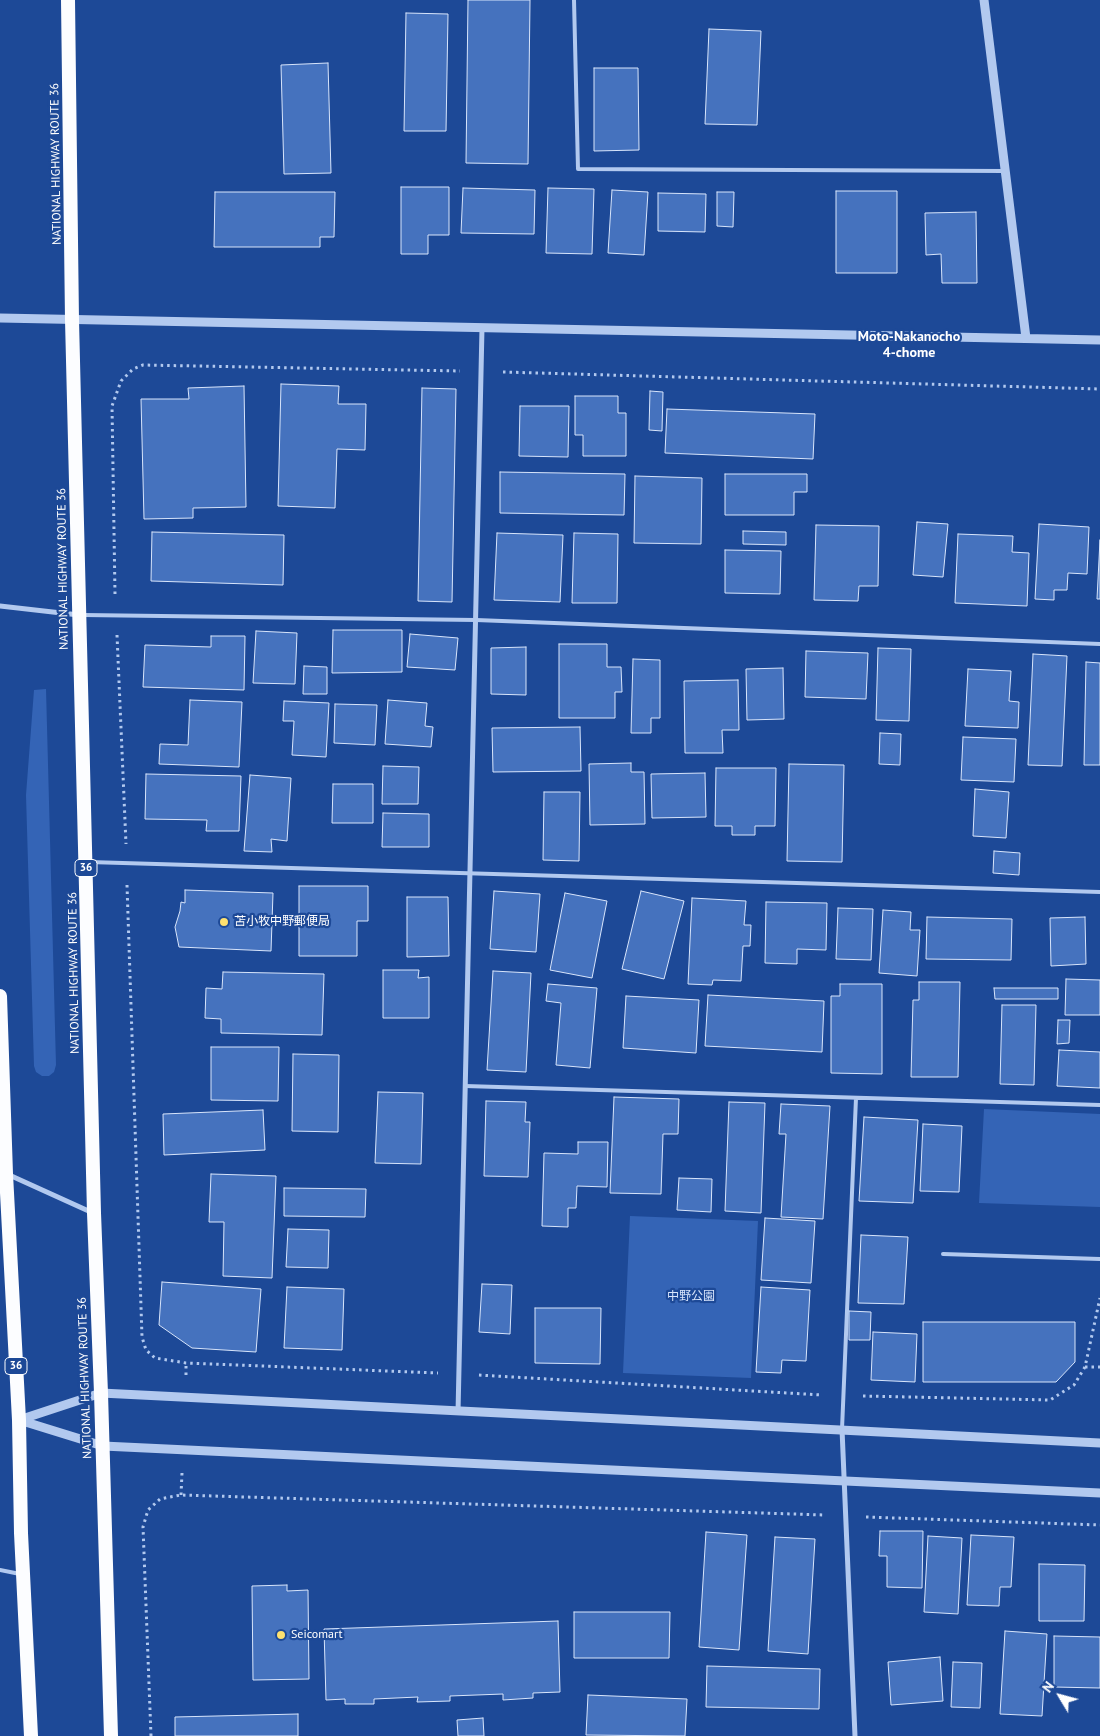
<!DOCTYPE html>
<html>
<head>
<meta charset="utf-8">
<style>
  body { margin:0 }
  #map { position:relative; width:1100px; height:1736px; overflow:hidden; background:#1d4997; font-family:"PT Sans",sans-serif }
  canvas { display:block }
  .north { position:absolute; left:1035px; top:1671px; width:50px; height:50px; -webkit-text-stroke:4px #1d4997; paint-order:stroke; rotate:307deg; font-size:14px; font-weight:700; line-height:20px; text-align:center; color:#fff }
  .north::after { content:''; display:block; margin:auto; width:18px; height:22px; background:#fff; clip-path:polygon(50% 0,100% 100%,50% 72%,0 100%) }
</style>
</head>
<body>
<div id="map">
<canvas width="1100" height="1736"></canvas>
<div class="north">N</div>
</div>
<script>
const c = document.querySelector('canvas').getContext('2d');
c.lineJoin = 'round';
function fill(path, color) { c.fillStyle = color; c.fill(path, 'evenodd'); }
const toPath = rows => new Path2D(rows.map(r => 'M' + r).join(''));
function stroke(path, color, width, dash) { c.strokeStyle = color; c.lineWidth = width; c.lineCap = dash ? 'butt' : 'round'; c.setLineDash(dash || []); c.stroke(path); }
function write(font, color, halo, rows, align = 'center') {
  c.font = font + ' "PT Sans","Noto Sans JP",sans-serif'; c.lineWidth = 4.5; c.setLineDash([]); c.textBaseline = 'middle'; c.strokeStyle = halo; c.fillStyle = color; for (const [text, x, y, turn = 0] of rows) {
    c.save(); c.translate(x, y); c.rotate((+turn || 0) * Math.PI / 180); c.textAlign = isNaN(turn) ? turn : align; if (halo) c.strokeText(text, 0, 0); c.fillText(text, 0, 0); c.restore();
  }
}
const green = toPath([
  [46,689,56,1065,54,1072,49,1076,42,1076,36,1072,34,1066,26,795,34,690],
  [984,1109,1100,1114,1100,1207,979,1203],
  [630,1216,758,1221,751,1378,623,1373]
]);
const building = toPath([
  [468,0,530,0,528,164,466,163,468,0],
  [406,13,448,14,446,131,404,131,406,13],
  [709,29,761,31,757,125,705,124,709,29],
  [328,63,331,173,284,174,281,65,328,63],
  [594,68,638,68,639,150,594,151,594,68],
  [401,187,449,187,449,235,428,235,428,254,401,254,401,187],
  [463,188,535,190,534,234,461,233,463,188],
  [548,188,594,189,592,254,546,253,548,188],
  [612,190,648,192,644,255,608,253,612,190],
  [836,191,897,191,897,273,836,273,836,191],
  [215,192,335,192,334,237,320,237,320,247,214,247,215,192],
  [717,192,734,192,733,227,717,226,717,192],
  [658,193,706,194,705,232,658,231,658,193],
  [976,212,977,283,942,283,941,254,926,255,925,213,976,212],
  [281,384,339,386,338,404,366,404,365,450,337,449,335,508,278,506,281,384],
  [244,386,246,507,193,508,193,518,144,519,141,399,189,399,188,388,244,386],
  [422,388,456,389,452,602,418,601,422,388],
  [650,391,663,392,662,431,649,430,650,391],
  [575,396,618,396,618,413,626,413,626,456,583,456,583,435,575,435,575,396],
  [520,406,569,406,568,457,519,456,520,406],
  [667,409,815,414,813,459,665,453,667,409],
  [500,472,625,474,624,515,500,513,500,472],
  [725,474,807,474,807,492,794,492,794,515,725,515,725,474],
  [635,476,702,478,701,544,634,543,635,476],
  [917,522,948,524,943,577,913,575,917,522],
  [1039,524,1089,527,1087,574,1068,573,1067,590,1054,590,1054,600,1035,599,1039,524],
  [816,525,879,526,878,586,859,586,858,601,814,600,816,525],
  [743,531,786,532,786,545,743,544,743,531],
  [152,532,284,535,283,585,151,581,152,532],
  [497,533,563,535,560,602,494,600,497,533],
  [574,533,618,534,617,603,572,603,574,533],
  [958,534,1013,536,1012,552,1029,553,1027,606,955,603,958,534],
  [1100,540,1100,599,1097,599,1100,540],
  [725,550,781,551,780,594,725,593,725,550],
  [333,630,402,630,402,672,332,673,333,630],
  [256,631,297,633,295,684,253,683,256,631],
  [410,634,458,638,455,670,407,667,410,634],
  [211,636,245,636,244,690,143,687,145,645,211,647,211,636],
  [559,644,607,644,607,667,621,667,622,692,615,692,615,718,559,718,559,644],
  [526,647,526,695,491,694,491,648,526,647],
  [878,648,911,649,909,721,876,720,878,648],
  [806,651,868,653,866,699,805,697,806,651],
  [1033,654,1067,656,1062,766,1028,765,1033,654],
  [633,659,660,660,660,718,651,718,651,733,631,733,633,659],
  [1086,662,1100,663,1100,765,1084,765,1086,662],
  [304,666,327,667,327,694,303,694,304,666],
  [783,668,784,719,747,720,746,669,783,668],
  [968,669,1011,671,1009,701,1019,702,1018,728,965,726,968,669],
  [738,680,739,730,722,730,723,753,685,753,684,681,738,680],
  [190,700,242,702,239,767,159,764,160,744,188,745,190,700],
  [388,700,427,703,425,726,433,727,431,747,385,744,388,700],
  [284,701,329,703,326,757,292,755,294,721,283,721,284,701],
  [335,704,377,705,375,745,334,743,335,704],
  [580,727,581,771,493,772,492,728,580,727],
  [880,733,901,734,900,765,879,764,880,733],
  [963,737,1016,739,1014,782,961,780,963,737],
  [631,763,631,772,644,772,645,824,590,825,589,764,631,763],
  [789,764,844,765,842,862,787,861,789,764],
  [383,766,419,767,418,804,382,804,383,766],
  [716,768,776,768,775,826,755,826,755,835,732,835,732,826,715,826,716,768],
  [705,773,706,817,652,818,651,774,705,773],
  [146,774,241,776,239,831,206,831,207,820,145,819,146,774],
  [250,775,291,778,287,841,271,839,272,852,244,851,250,775],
  [333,784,373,784,373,823,332,823,333,784],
  [975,789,1009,792,1006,838,973,836,975,789],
  [544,792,580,792,579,861,543,860,544,792],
  [383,813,429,814,429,847,382,847,383,813],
  [994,851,1020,853,1019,875,993,873,994,851],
  [299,886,368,886,368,921,357,921,357,956,299,956,299,886],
  [185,890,273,893,271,951,179,947,175,927,180,911,181,902,185,903,185,890],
  [494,891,540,894,536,952,490,949,494,891],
  [641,891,684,901,664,979,622,969,641,891],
  [565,893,607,901,592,978,550,970,565,893],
  [407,897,448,897,449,956,407,957,407,897],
  [692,898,746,901,744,925,751,925,750,946,743,946,741,981,713,980,712,985,688,984,692,898],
  [766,902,827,903,826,950,797,949,797,964,765,963,766,902],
  [838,908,873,909,871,960,836,959,838,908],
  [883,910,911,912,910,930,920,930,917,976,879,973,883,910],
  [927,917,1012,919,1011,960,926,959,927,917],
  [1085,917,1086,964,1051,966,1050,918,1085,917],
  [383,970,419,970,418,978,429,977,429,1018,383,1018,383,970],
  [493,971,531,973,526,1072,487,1070,493,971],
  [223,972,324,974,322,1035,221,1033,221,1019,205,1018,206,988,222,989,223,972],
  [1066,979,1100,980,1100,1015,1065,1015,1066,979],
  [919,982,960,982,958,1077,911,1077,913,1000,919,1000,919,982],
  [548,984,597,988,590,1068,556,1065,561,1003,546,1001,548,984],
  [840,984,882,984,882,1074,831,1073,831,996,840,996,840,984],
  [994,988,1058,988,1058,999,995,999,994,988],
  [708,995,824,1001,822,1052,705,1046,708,995],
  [626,996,699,1000,696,1053,623,1048,626,996],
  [1002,1005,1036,1005,1034,1085,1000,1084,1002,1005],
  [1058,1020,1070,1020,1069,1043,1057,1044,1058,1020],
  [211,1047,279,1047,278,1101,211,1100,211,1047],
  [1059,1050,1100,1052,1100,1088,1057,1086,1059,1050],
  [293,1054,339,1055,338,1132,292,1131,293,1054],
  [378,1092,423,1093,421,1164,375,1163,378,1092],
  [614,1097,679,1099,678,1134,663,1134,661,1194,610,1193,614,1097],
  [486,1101,526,1102,525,1122,530,1122,528,1177,484,1176,486,1101],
  [729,1102,765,1103,761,1213,725,1211,729,1102],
  [781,1104,830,1106,823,1219,781,1217,786,1134,779,1134,781,1104],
  [263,1110,265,1150,164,1155,163,1114,263,1110],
  [864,1117,918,1120,913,1203,859,1201,864,1117],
  [923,1124,962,1126,959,1192,920,1191,923,1124],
  [578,1142,608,1142,607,1187,577,1186,576,1208,568,1208,568,1227,542,1226,544,1153,578,1154,578,1142],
  [211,1174,276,1176,272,1278,223,1276,224,1222,209,1222,211,1174],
  [679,1178,712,1179,711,1212,677,1210,679,1178],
  [284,1188,366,1189,365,1217,284,1216,284,1188],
  [765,1218,815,1221,811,1283,761,1280,765,1218],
  [288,1229,329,1230,328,1268,286,1267,288,1229],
  [861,1235,908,1237,904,1304,858,1303,861,1235],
  [162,1282,261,1289,256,1352,192,1348,159,1325,162,1282],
  [482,1284,512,1285,510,1334,479,1332,482,1284],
  [287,1287,344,1289,342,1350,284,1348,287,1287],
  [761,1287,810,1290,806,1361,782,1360,781,1373,756,1372,761,1287],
  [535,1308,601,1308,600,1364,535,1363,535,1308],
  [849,1311,871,1312,870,1340,849,1340,849,1311],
  [923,1322,1075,1322,1075,1362,1056,1382,923,1382,923,1322],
  [873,1332,917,1334,915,1382,871,1380,873,1332],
  [880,1531,923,1531,922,1588,887,1587,887,1556,879,1556,880,1531],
  [706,1532,747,1535,739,1650,699,1647,706,1532],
  [971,1535,1014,1537,1011,1587,1000,1587,999,1606,967,1605,971,1535],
  [928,1536,962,1538,958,1614,924,1612,928,1536],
  [775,1537,815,1539,808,1654,768,1651,775,1537],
  [1039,1564,1085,1565,1084,1621,1039,1621,1039,1564],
  [287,1585,287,1591,308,1590,309,1679,253,1680,252,1586,287,1585],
  [574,1612,670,1612,669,1658,574,1658,574,1612],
  [558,1621,560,1692,533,1693,533,1698,503,1700,503,1694,450,1696,450,1701,417,1702,418,1697,374,1699,374,1704,345,1704,345,1699,326,1700,324,1629,558,1621],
  [1005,1631,1047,1634,1042,1716,1000,1714,1005,1631],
  [1054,1636,1100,1637,1100,1688,1054,1687,1054,1636],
  [940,1657,943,1701,891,1705,888,1662,940,1657],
  [953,1662,982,1663,980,1708,951,1707,953,1662],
  [707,1666,820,1669,819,1709,706,1707,707,1666],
  [588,1695,687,1699,685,1736,586,1735,588,1695],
  [298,1714,298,1736,175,1736,175,1717,298,1714],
  [483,1718,484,1736,458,1736,457,1720,483,1718]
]);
const path = toPath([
  [503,372,1100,389],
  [115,594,112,406,121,381,133,369,143,365,460,371],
  [117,635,126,844],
  [127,885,142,1337,146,1350,155,1358,186,1363,438,1373],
  [1085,1367,1100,1367],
  [186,1375,186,1363],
  [479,1375,822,1395],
  [863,1396,1050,1400,1074,1385,1085,1367,1100,1298],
  [181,1495,182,1473],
  [866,1517,1100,1525],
  [151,1736,143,1527,148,1510,160,1499,181,1495,825,1515]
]);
const service = toPath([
  [574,0,578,169,1004,171],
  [83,615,476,620,1100,644],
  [89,862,1100,892],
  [465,1086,1100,1105],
  [943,1254,1100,1259],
  [842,1429,856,1098],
  [0,1570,20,1574]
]);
const minor = toPath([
  [0,606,79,615],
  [7,1174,93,1213],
  [458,1412,482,328],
  [842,1429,855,1736]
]);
const tertiary = toPath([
  [984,0,1026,338],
  [0,318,1100,340],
  [19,1420,101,1393,1100,1443],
  [19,1420,103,1446,1100,1493]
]);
const trunk = toPath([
  [68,0,72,320,94,1213,101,1393,111,1736],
  [0,996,6,1174,19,1420,21,1533,31,1736]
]);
const markers = [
  [224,922,5,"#fee170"],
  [281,1635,5,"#fee170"]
];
const shields = [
  [86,868,22],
  [16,1366,22]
];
const shieldNames = [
  ["36",86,868],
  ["36",16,1366]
];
const streetNames = [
  ["NATIONAL HIGHWAY ROUTE 36",56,164,-91],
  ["NATIONAL HIGHWAY ROUTE 36",63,569,-91],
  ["NATIONAL HIGHWAY ROUTE 36",74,973,-91],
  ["NATIONAL HIGHWAY ROUTE 36",85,1378,-92]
];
const poiNames = [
  ["苫小牧中野郵便局",234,922],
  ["Seicomart",291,1635]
];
const parkNames = [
  ["中野公園",691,1297]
];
const neighbourhoodNames = [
  ["Moto-Nakanocho",909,337],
  ["4-chome",909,353]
];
fill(green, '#3464b6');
fill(building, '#4572be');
stroke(building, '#d8e5fb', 1);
stroke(path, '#b2c9ef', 3, [2.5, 4]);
stroke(service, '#b2c9ef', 4);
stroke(minor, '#b2c9ef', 5);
stroke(tertiary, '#b2c9ef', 9);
stroke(trunk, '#fcfdff', 14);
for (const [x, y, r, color] of markers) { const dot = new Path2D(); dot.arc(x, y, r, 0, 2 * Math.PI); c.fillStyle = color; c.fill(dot); stroke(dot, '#1d4997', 2); }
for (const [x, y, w] of shields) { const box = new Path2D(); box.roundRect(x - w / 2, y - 8.5, w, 17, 4); c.fillStyle = '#1d4997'; c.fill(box); stroke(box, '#fff', 1); }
write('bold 11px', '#fff', null, shieldNames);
write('12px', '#fff', '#1d4997', streetNames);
write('12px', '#fff', '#1d4997', poiNames, 'left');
write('12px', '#d8e5fb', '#1d4997', parkNames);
write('bold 14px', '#fff', '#1d4997', neighbourhoodNames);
</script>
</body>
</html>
